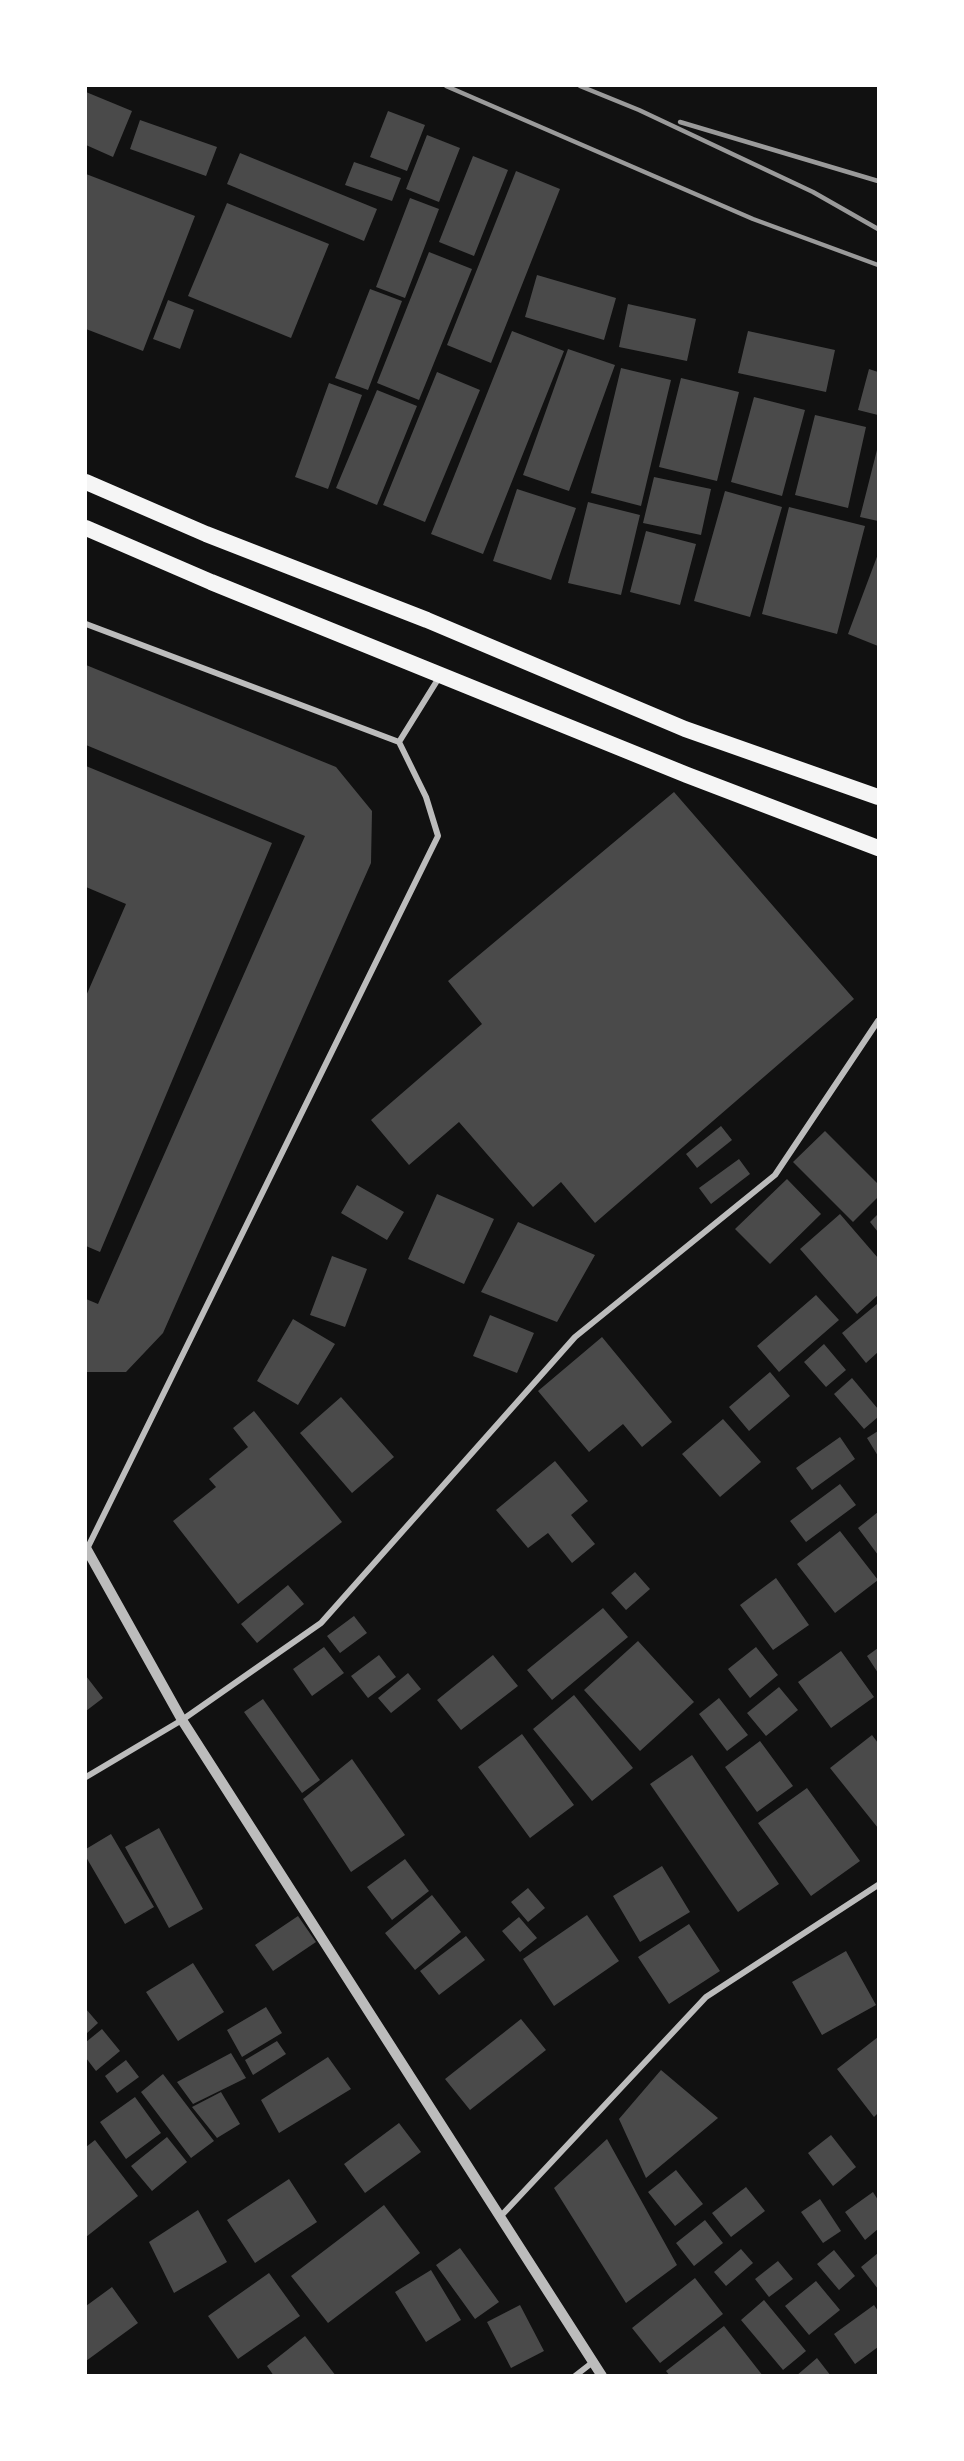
<!DOCTYPE html>
<html>
<head>
<meta charset="utf-8">
<style>
  body { margin:0 }
  #map { position:relative; width:964px; height:2461px; overflow:hidden; background:#111; font-family:"Fira Sans Condensed",sans-serif }
  canvas { display:block }
  .frame { position:absolute; inset:0; border:87px solid #fff; pointer-events:none }
</style>
</head>
<body>
<div id="map">
<canvas width="964" height="2461"></canvas>
<div class="frame"></div>
</div>
<script>
const c = document.querySelector('canvas').getContext('2d');
c.lineJoin = 'round';
function fill(path, color) { c.fillStyle = color; c.fill(path, 'evenodd'); }
const toPath = rows => new Path2D(rows.map(r => 'M' + r).join(''));
function stroke(path, color, width, dash) { c.strokeStyle = color; c.lineWidth = width; c.lineCap = dash ? 'butt' : 'round'; c.setLineDash(dash || []); c.stroke(path); }
const building = toPath([
  [86,92,132,111,113,157,86,145],
  [388,111,425,125,407,171,370,157],
  [140,120,217,147,206,176,130,149],
  [427,135,460,148,439,202,406,189],
  [240,153,377,209,364,241,227,184],
  [473,156,508,170,474,256,439,242],
  [354,162,401,178,392,201,345,185],
  [516,171,560,189,491,363,447,345],
  [86,174,195,216,143,351,86,329],
  [410,198,439,209,405,298,376,287],
  [227,203,329,244,291,338,188,296],
  [429,252,472,269,419,400,377,383],
  [537,275,616,298,604,340,525,317],
  [370,289,402,301,368,390,335,378],
  [168,300,194,310,180,349,153,339],
  [628,304,696,319,687,361,619,347],
  [512,331,564,351,483,554,431,534],
  [748,331,835,350,826,392,738,373],
  [568,349,615,365,569,491,523,475],
  [621,368,671,380,641,506,591,493],
  [869,369,878,372,878,415,858,410],
  [437,372,480,390,425,522,383,505],
  [681,378,739,392,717,481,659,467],
  [329,383,362,395,328,489,295,477],
  [377,390,417,406,377,505,336,488],
  [754,397,805,410,782,496,731,482],
  [815,415,866,427,848,508,795,495],
  [878,446,878,521,860,517],
  [654,477,711,489,701,535,643,523],
  [517,489,576,508,551,580,493,561],
  [725,491,782,507,750,617,694,601],
  [588,502,640,515,621,595,568,583],
  [789,507,865,526,837,634,762,614],
  [646,531,696,544,680,605,630,592],
  [878,554,878,646,848,634],
  [86,665,336,767,372,811,371,863,163,1333,126,1372,86,1372,86,1299,98,1304,305,836,86,745],
  [86,766,272,843,100,1252,86,1246,86,996,126,904,86,887],
  [674,792,854,999,595,1223,561,1182,533,1207,459,1122,409,1165,371,1120,482,1024,448,981],
  [721,1126,732,1140,697,1168,686,1154],
  [825,1131,878,1184,878,1197,853,1222,793,1162],
  [739,1159,750,1174,711,1204,699,1188],
  [787,1179,821,1214,770,1264,735,1229],
  [357,1185,404,1212,387,1240,341,1213],
  [437,1194,494,1219,464,1284,408,1259],
  [840,1214,878,1258,878,1295,857,1314,800,1249],
  [878,1214,878,1232,870,1222],
  [518,1222,595,1255,557,1322,481,1292],
  [332,1256,367,1269,345,1327,310,1315],
  [816,1295,839,1320,779,1372,757,1346],
  [877,1304,878,1352,866,1363,842,1333],
  [490,1315,534,1333,517,1373,473,1356],
  [293,1319,335,1344,298,1405,257,1381],
  [602,1337,672,1422,642,1447,623,1424,589,1452,538,1391],
  [824,1344,846,1370,826,1387,804,1362],
  [770,1372,790,1396,749,1431,729,1407],
  [852,1378,878,1409,878,1417,864,1429,834,1394],
  [341,1397,394,1457,352,1493,300,1433],
  [254,1411,342,1522,238,1604,173,1521,216,1487,209,1479,248,1447,233,1428],
  [723,1419,761,1462,720,1497,682,1454],
  [878,1431,878,1456,867,1438],
  [840,1437,855,1459,812,1490,796,1468],
  [555,1461,588,1501,571,1515,595,1544,572,1563,548,1533,528,1548,496,1510],
  [840,1484,856,1505,806,1542,790,1521],
  [878,1512,878,1555,858,1528],
  [840,1531,878,1580,835,1613,797,1564],
  [635,1572,650,1589,626,1610,611,1593],
  [776,1578,809,1625,773,1650,740,1605],
  [288,1585,304,1604,257,1643,241,1624],
  [603,1608,628,1637,552,1700,527,1670],
  [354,1616,367,1633,340,1653,327,1636],
  [638,1641,694,1702,640,1751,584,1690],
  [324,1647,344,1673,312,1696,293,1669],
  [756,1647,778,1675,750,1698,728,1669],
  [878,1648,878,1673,867,1656],
  [841,1651,874,1697,831,1728,798,1682],
  [379,1655,396,1677,368,1698,351,1676],
  [493,1655,518,1686,461,1730,437,1700],
  [408,1673,421,1689,391,1713,378,1698],
  [86,1676,103,1698,86,1711],
  [779,1687,798,1710,766,1736,747,1713],
  [574,1695,633,1768,592,1801,533,1729],
  [719,1698,748,1735,727,1751,699,1714],
  [263,1699,320,1780,302,1793,244,1712],
  [522,1734,574,1805,530,1838,478,1767],
  [872,1735,878,1743,878,1828,830,1768],
  [760,1741,793,1786,757,1812,725,1767],
  [692,1755,779,1884,738,1912,650,1784],
  [352,1759,405,1835,351,1872,303,1799],
  [807,1788,860,1861,811,1896,758,1823],
  [159,1828,203,1909,169,1928,125,1847],
  [111,1834,154,1907,125,1924,86,1857,86,1849],
  [405,1859,429,1891,392,1920,367,1887],
  [662,1866,690,1912,640,1942,613,1896],
  [528,1888,545,1908,528,1922,511,1902],
  [432,1895,461,1932,415,1970,385,1933],
  [587,1915,619,1961,554,2006,523,1959],
  [298,1916,316,1942,273,1971,255,1945],
  [519,1917,537,1938,520,1952,502,1931],
  [689,1924,720,1971,669,2004,638,1957],
  [466,1936,485,1960,439,1995,420,1971],
  [846,1951,876,2005,822,2035,792,1982],
  [193,1963,224,2012,178,2041,146,1992],
  [266,2007,282,2033,242,2057,227,2030],
  [86,2009,98,2023,86,2034],
  [521,2019,546,2050,470,2110,445,2079],
  [102,2029,120,2051,96,2071,86,2058,86,2042],
  [878,2037,878,2113,874,2117,837,2069],
  [277,2041,286,2054,253,2075,245,2060],
  [231,2053,246,2078,193,2104,177,2082],
  [328,2057,351,2089,279,2133,261,2100],
  [126,2060,139,2077,117,2093,105,2076],
  [661,2070,718,2118,646,2178,619,2119],
  [163,2074,214,2141,191,2158,141,2092],
  [221,2092,240,2124,217,2138,192,2107],
  [135,2097,161,2133,126,2159,100,2122],
  [399,2123,421,2152,365,2193,344,2164],
  [831,2135,856,2167,833,2186,808,2153],
  [167,2137,187,2162,152,2191,131,2166],
  [607,2139,677,2265,626,2303,554,2188],
  [95,2140,138,2196,86,2237,86,2147],
  [676,2170,703,2204,675,2226,648,2192],
  [289,2179,317,2222,255,2263,227,2220],
  [746,2187,765,2211,731,2237,712,2213],
  [873,2192,878,2200,878,2229,865,2240,845,2212],
  [820,2199,841,2231,823,2243,801,2212],
  [384,2205,420,2253,328,2323,291,2276],
  [198,2210,227,2262,174,2293,149,2242],
  [705,2220,723,2243,694,2266,676,2243],
  [460,2248,499,2302,475,2319,436,2265],
  [741,2249,753,2263,726,2286,714,2272],
  [834,2250,855,2276,839,2290,817,2264],
  [878,2253,878,2289,861,2267],
  [778,2261,793,2279,769,2297,755,2279],
  [431,2270,461,2320,426,2342,395,2292],
  [269,2273,300,2316,238,2359,208,2316],
  [695,2278,723,2314,660,2363,632,2328],
  [816,2281,840,2310,809,2335,785,2306],
  [112,2287,138,2323,86,2361,86,2306],
  [764,2300,806,2351,783,2370,741,2320],
  [520,2305,544,2351,511,2368,487,2322],
  [874,2305,878,2311,878,2347,855,2364,834,2334],
  [724,2326,763,2376,670,2376,666,2371],
  [305,2336,336,2376,274,2376,267,2366],
  [817,2358,831,2376,796,2376]
]);
const minor = toPath([
  [86,624,399,742,426,797,438,836,87,1549],
  [399,742,440,676],
  [86,1777,182,1720,321,1623,575,1337,775,1175,878,1021],
  [500,2217,706,1997,878,1885],
  [575,2376,593,2362]
]);
const tertiary = toPath([
  [86,1548,182,1720,602,2376]
]);
const trunk = toPath([
  [86,482,206,534,427,620,685,729,878,797],
  [86,528,211,582,687,775,878,848]
]);
const rail = toPath([
  [446,86,753,219,878,265],
  [580,86,639,110,813,192,878,229],
  [680,122,878,181]
]);
fill(building, '#4a4a4a');
stroke(minor, '#bcbcbc', 6);
stroke(tertiary, '#bcbcbc', 10);
stroke(trunk, '#f5f5f5', 16);
stroke(rail, '#9a9a9a', 4.5);
</script>
</body>
</html>
